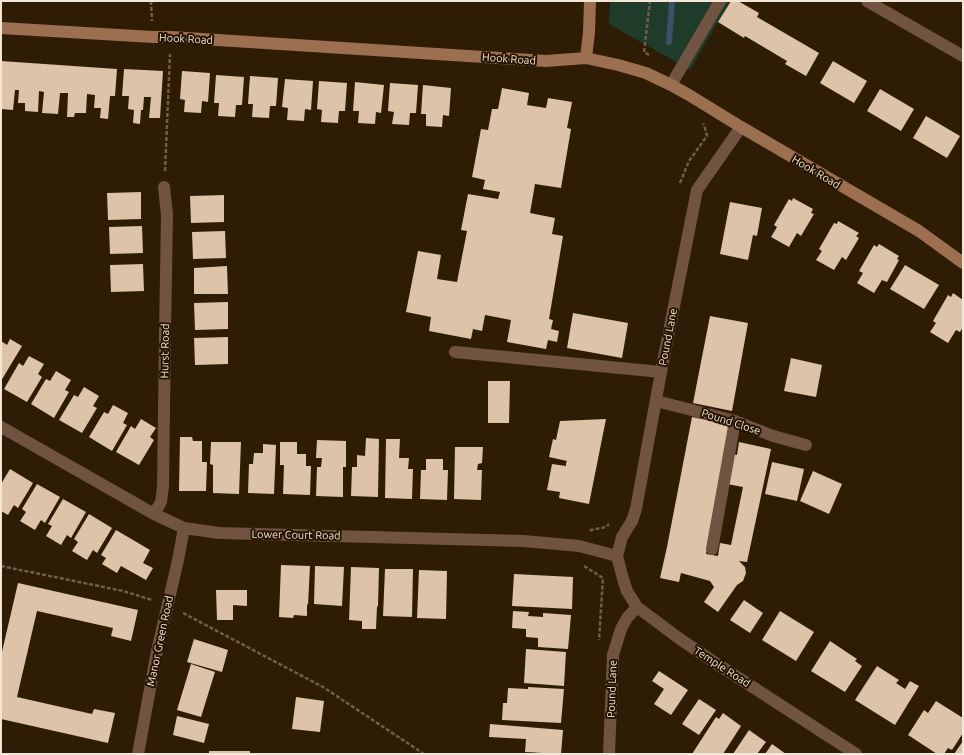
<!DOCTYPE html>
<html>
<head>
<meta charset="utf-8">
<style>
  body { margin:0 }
  #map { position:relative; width:964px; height:755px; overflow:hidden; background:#2e1c04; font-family:Ubuntu,sans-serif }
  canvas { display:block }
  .frame { position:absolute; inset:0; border:2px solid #f2e6d7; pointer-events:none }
</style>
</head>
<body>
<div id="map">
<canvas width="964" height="755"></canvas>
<div class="frame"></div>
</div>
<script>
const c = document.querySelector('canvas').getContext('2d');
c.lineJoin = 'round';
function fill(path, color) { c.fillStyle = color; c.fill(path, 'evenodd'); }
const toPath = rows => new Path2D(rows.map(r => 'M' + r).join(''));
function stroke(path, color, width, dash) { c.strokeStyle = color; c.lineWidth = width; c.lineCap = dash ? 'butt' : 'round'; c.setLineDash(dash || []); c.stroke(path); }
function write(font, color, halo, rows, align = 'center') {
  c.font = font + ' Ubuntu,sans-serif'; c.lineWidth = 4; c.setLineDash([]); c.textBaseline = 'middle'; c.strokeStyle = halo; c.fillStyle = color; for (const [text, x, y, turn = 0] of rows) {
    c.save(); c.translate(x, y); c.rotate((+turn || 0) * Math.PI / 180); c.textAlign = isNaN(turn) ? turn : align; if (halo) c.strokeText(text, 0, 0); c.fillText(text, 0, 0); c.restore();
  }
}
const green = toPath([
  [610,1,730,1,690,70,609,24]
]);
const stream = toPath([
  [669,42,672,1]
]);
const building = toPath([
  [731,1,738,1,759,13,757,17,819,53,806,76,785,64,787,61,745,36,744,38,718,22],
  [1,61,117,69,115,96,110,96,108,119,100,118,101,108,94,108,95,95,87,94,86,113,75,113,74,117,67,117,68,93,60,93,58,114,42,113,44,92,39,91,38,112,25,111,25,103,18,103,19,90,15,90,13,110,1,109],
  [833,61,867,81,854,103,820,83],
  [124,69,163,71,160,118,149,118,151,97,144,97,143,110,141,110,140,124,133,123,134,110,128,109,129,96,122,96],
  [182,71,210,73,208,102,202,101,201,113,184,112,185,100,180,99],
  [216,75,244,77,242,105,236,105,235,117,218,116,219,103,214,103],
  [250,76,278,78,276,106,270,106,269,118,252,117,253,104,248,104],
  [285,79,313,81,311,110,305,109,304,121,287,120,288,108,282,107],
  [319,81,347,83,345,111,339,111,338,123,321,122,322,110,317,109],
  [355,82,384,85,381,113,376,112,375,124,358,123,359,111,353,111],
  [390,83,418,85,416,113,410,113,409,125,392,124,394,112,388,111],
  [423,85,451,88,449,116,443,115,442,127,426,126,426,114,421,114],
  [502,88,529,93,527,105,546,108,548,98,572,102,567,128,571,129,561,188,535,184,530,213,555,218,552,234,563,236,549,319,553,320,551,329,559,331,557,342,548,340,546,349,507,342,511,320,485,315,482,331,473,329,471,339,429,331,431,317,406,312,418,251,441,255,437,279,457,282,467,231,461,230,468,194,498,199,500,192,483,189,485,180,472,177,481,129,488,130,492,109,498,109],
  [880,89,914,109,901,131,867,111],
  [926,116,960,136,947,158,913,138],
  [141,192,141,219,108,220,107,193],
  [224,195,224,222,191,223,190,196],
  [793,198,813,209,811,213,814,214,801,236,797,233,789,247,771,237,777,227,774,225,789,199,792,201],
  [730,202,762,208,757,236,753,235,748,260,720,254],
  [838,221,859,233,856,236,859,238,846,260,842,257,834,270,816,260,822,251,819,249,834,223,837,224],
  [142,226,143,253,110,254,109,227],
  [225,231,226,258,193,259,192,232],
  [879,244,899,256,897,259,899,260,887,282,882,280,874,293,857,283,863,273,859,271,874,245,877,247],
  [143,264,144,291,111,292,110,265],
  [905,265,939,285,924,309,890,289],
  [227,266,228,294,194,294,194,268],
  [953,293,963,300,963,327,960,332,956,330,948,343,930,332,936,323,933,321,948,295,951,297],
  [228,302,228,329,195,330,194,303],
  [573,313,628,323,622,358,567,348],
  [710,316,748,323,732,411,693,403],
  [228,337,228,364,195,365,194,338],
  [10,339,22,346,1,381,1,341,7,345],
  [29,356,44,364,38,374,42,377,27,402,4,389,19,363,23,366],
  [791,358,822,365,816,397,784,391],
  [56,371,71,380,65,390,69,392,54,418,31,404,46,379,50,381],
  [488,381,510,381,509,423,488,423],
  [84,387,99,396,93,406,97,408,82,433,59,420,74,395,78,397],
  [113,405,128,413,123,423,127,425,112,451,89,437,104,412,108,414],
  [692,417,730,425,706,554,718,556,720,543,731,545,743,487,727,484,733,454,737,455,739,442,771,449,747,562,739,561,745,567,746,573,743,581,737,585,718,612,704,602,714,587,710,581,681,573,679,582,660,578,667,547],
  [141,419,156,428,150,437,154,440,139,465,116,452,131,426,135,429],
  [606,419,589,504,559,498,560,492,547,490,552,464,566,466,566,463,567,461,549,457,553,439,556,440,560,421],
  [180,437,192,437,193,441,202,441,202,462,207,462,206,491,179,491],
  [366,438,379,439,378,497,351,496,352,467,357,467,357,455,365,456],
  [386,439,400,439,399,458,409,458,408,469,413,469,412,499,385,498],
  [317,440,346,441,346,467,343,467,343,497,316,496,317,467,321,467,322,458,316,458],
  [211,442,241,442,239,494,213,493,213,465,210,464],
  [280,442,297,442,297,454,306,454,306,466,311,466,310,495,283,494,284,465,280,465],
  [263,444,276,445,274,494,248,493,249,464,253,464,254,453,263,453],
  [455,447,483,447,482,463,478,464,477,470,482,470,481,500,454,499],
  [426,459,443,459,443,470,448,470,447,500,420,499,421,470,426,470],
  [772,462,804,469,797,501,765,494],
  [10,469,33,483,18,508,14,505,8,515,1,511,1,484],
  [813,471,842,484,829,514,800,501],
  [37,484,60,497,45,523,41,520,35,530,20,521,26,512,22,509],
  [63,499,86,512,71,538,67,535,61,545,46,536,52,526,48,524],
  [89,514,112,528,97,553,93,550,87,560,72,551,78,542,74,539],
  [116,530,150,550,143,563,153,568,146,580,121,566,117,573,102,564,106,558,101,555],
  [281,565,310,566,308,605,307,604,307,616,294,615,293,618,279,617],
  [315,566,344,567,342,606,314,604],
  [351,567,379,568,378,606,377,607,376,629,362,629,362,621,349,620],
  [385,569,413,569,412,617,383,616],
  [419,570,447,571,446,619,417,618],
  [514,574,573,577,572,609,512,606],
  [18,583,138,610,131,641,111,636,113,628,37,611,17,697,92,714,94,709,115,713,108,743,1,719,1,656],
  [216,590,247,590,247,606,233,605,233,620,217,620],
  [744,600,763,613,750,633,730,620],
  [513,611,529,612,528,616,543,617,543,613,571,615,568,649,538,647,538,638,526,637,526,629,512,628],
  [780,611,814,632,796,661,762,640],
  [194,639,228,650,222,672,187,662],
  [830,641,857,659,855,661,862,666,845,692,811,671],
  [526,649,566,652,564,686,524,683],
  [191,664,215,672,201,717,177,710],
  [877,666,899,680,896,683,905,689,910,681,919,686,895,725,855,700],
  [659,671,688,690,671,715,654,704,664,689,652,681],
  [528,687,564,689,561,723,502,720,503,703,507,703,508,688,528,689],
  [296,697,324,701,320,732,292,729],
  [699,699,716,710,699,735,682,724],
  [936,701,963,718,963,733,952,750,948,748,944,754,937,754,908,735,924,710,928,713],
  [723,713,741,726,723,754,692,754,716,717,719,719],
  [177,716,209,724,204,743,173,735],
  [490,724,563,730,561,754,525,752,526,739,489,737],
  [749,730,766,742,757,754,733,754],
  [963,741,963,754,954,754],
  [772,744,786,754,765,754],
  [209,751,250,751,250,754,209,754]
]);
const path = toPath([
  [151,1,152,21],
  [649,55,644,52,650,1],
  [165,171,170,54],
  [680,183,689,161,707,136,704,125,703,124],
  [590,531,591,530,606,527,609,524],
  [1,566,123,591,152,600],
  [584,566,603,578,599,640],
  [183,613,323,687,424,754]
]);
const lane = toPath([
  [867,1,963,56],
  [671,85,720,1],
  [455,352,661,372],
  [656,401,735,421,773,436,806,445],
  [712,549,735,421]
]);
const street = toPath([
  [741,127,697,190,661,372,636,509,632,521,622,537,617,556,623,579,627,591,637,607,680,639,711,660,856,754],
  [1,427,154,514,184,528,219,533,524,541,579,546,617,556],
  [154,514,161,502,163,487,165,333,167,215,164,187],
  [138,754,157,651,178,560,184,528],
  [609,754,613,655,621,629,627,618,637,607]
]);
const secondary = toPath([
  [1,28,153,37,171,37,546,61,586,58,618,65,646,73,671,85,689,95,741,127,919,231,963,263],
  [586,58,589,32,590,1]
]);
const streetNames = [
  ["Hook Road",186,39,3],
  ["Hook Road",509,59,4],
  ["Hook Road",816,172,31],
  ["Pound Lane",668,337,-79],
  ["Hurst Road",165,351,-89],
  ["Pound Close",731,422,18],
  ["Lower Court Road",296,535,1],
  ["Manor Green Road",160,641,-78],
  ["Temple Road",722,667,33],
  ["Pound Lane",612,689,-88]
];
fill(green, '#1f3c2b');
stroke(stream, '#3c5169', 6);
fill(building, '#ddc3a8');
stroke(path, '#6f5f49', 2.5, [4, 2]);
stroke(lane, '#705340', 12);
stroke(street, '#705340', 12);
stroke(secondary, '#9d6f51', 12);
write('11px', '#f2e6d7', '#241300', streetNames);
</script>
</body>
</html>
